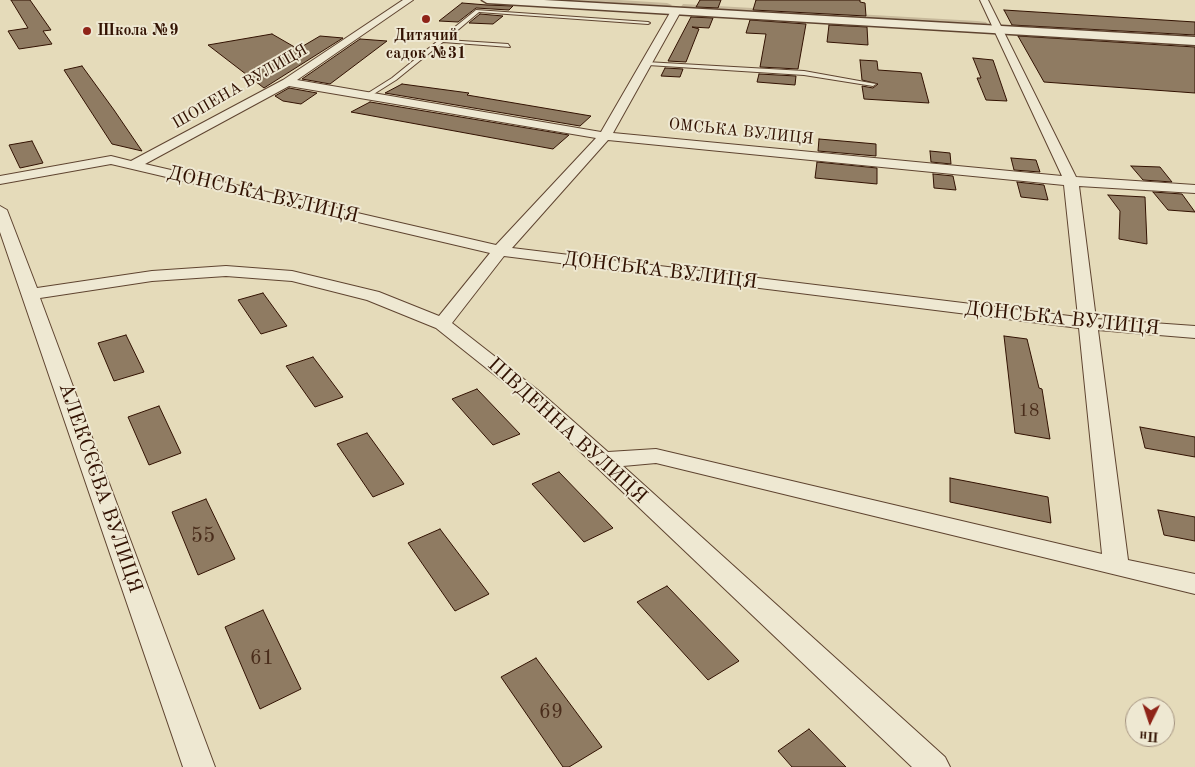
<!DOCTYPE html>
<html>
<head>
<meta charset="utf-8">
<style>
  body { margin:0 }
  #map { position:relative; width:1195px; height:767px; overflow:hidden; background:#e5dbba; font-family:"Old Standard TT",serif }
  canvas { display:block }
  .north { position:absolute; left:1125px; top:697px; width:50px; height:50px; box-sizing:border-box; background:#eee8d2; border:1px solid #a3927f; border-radius:50%; rotate:184deg; font-size:14px; font-weight:700; line-height:20px; text-align:center; color:#321202 }
  .north::after { content:''; display:block; margin:auto; width:18px; height:22px; background:#8f2418; clip-path:polygon(50% 0,100% 100%,50% 72%,0 100%) }
</style>
</head>
<body>
<div id="map">
<canvas width="1195" height="767"></canvas>
<div class="north">Пн</div>
</div>
<script>
const c = document.querySelector('canvas').getContext('2d');
c.lineJoin = 'round';
function fill(path, color) { c.fillStyle = color; c.fill(path, 'evenodd'); }
const toPath = rows => new Path2D(rows.map(r => 'M' + r).join(''));
function stroke(path, color, width, dash) { c.strokeStyle = color; c.lineWidth = width; c.lineCap = dash ? 'butt' : 'round'; c.setLineDash(dash || []); c.stroke(path); }
function write(font, color, halo, rows, align = 'center') {
  c.font = font + ' "Old Standard TT",serif'; c.lineWidth = 4; c.setLineDash([]); c.textBaseline = 'middle'; c.strokeStyle = halo; c.fillStyle = color; for (const [text, x, y, turn = 0] of rows) {
    c.save(); c.translate(x, y); c.rotate((+turn || 0) * Math.PI / 180); c.textAlign = isNaN(turn) ? turn : align; if (halo) c.strokeText(text, 0, 0); c.fillText(text, 0, 0); c.restore();
  }
}
const green = toPath([
  [521,0,619,0,667,3,672,5,670,7],
  [683,4,977,21,986,22,989,26,680,8]
]);
const building = toPath([
  [11,0,30,0,51,30,43,31,52,44,19,49,8,31,28,28,11,0],
  [700,0,721,0,718,8,696,7,700,0],
  [756,0,860,0,860,2,865,3,866,16,753,10,756,0],
  [462,3,487,5,513,6,509,10,476,8,458,22,439,21,462,3],
  [1004,10,1195,22,1195,35,1012,25,1004,10],
  [480,14,503,16,493,24,469,23,480,14],
  [691,17,713,18,709,28,692,27,699,29,686,62,668,61,691,17],
  [750,20,806,24,798,69,760,67,766,34,746,33,750,20],
  [829,25,867,27,868,45,827,42,829,25],
  [272,34,298,49,320,36,343,38,264,88,208,45,272,34],
  [1018,36,1195,47,1195,93,1044,82,1018,36],
  [360,39,387,41,330,84,302,79,360,39],
  [973,58,993,60,1007,101,986,100,977,78,981,78,973,58],
  [860,60,877,61,878,70,921,73,929,103,864,99,862,86,873,88,878,84,862,80,860,60],
  [82,66,114,110,142,151,112,144,64,70,82,66],
  [665,68,683,69,680,77,661,76,665,68],
  [759,74,796,76,795,85,757,82,759,74],
  [402,84,469,93,467,95,591,116,580,126,385,93,402,84],
  [289,88,317,93,301,104,283,101,275,96,289,88],
  [370,102,569,135,553,149,351,112,370,102],
  [819,139,876,144,876,156,818,151,819,139],
  [32,141,43,163,20,168,9,145,32,141],
  [930,151,950,153,951,164,931,162,930,151],
  [1011,158,1036,160,1040,172,1014,170,1011,158],
  [817,162,877,168,877,184,815,178,817,162],
  [1131,166,1160,167,1172,182,1143,180,1131,166],
  [933,174,953,176,956,190,934,188,933,174],
  [1017,182,1044,185,1048,200,1021,197,1017,182],
  [1153,192,1182,194,1195,212,1168,210,1153,192],
  [1108,195,1145,197,1147,244,1119,239,1120,211,1108,195],
  [263,293,287,326,261,334,238,300,263,293],
  [126,335,144,372,114,381,98,343,126,335],
  [1004,336,1027,339,1039,388,1042,389,1050,439,1015,433,1004,336],
  [313,357,343,397,315,407,286,366,313,357],
  [477,389,520,434,493,445,452,399,477,389],
  [159,406,181,453,149,465,128,417,159,406],
  [1140,427,1195,437,1195,457,1145,448,1140,427],
  [367,433,404,484,373,497,337,444,367,433],
  [559,472,613,528,584,542,532,484,559,472],
  [950,478,1048,497,1051,523,950,502,950,478],
  [206,499,235,559,198,575,172,512,206,499],
  [1158,510,1195,517,1195,541,1164,535,1158,510],
  [440,529,489,594,455,611,408,543,440,529],
  [667,586,739,661,708,680,637,602,667,586],
  [263,610,301,689,260,709,225,627,263,610],
  [536,658,602,747,569,767,563,767,501,677,536,658],
  [809,729,846,767,792,767,778,751,809,729]
]);
const service = toPath([
  [476,10,648,22,650,23,648,24,479,12,446,40,508,44,510,47,443,42,396,80,369,97,365,97,365,95,392,78,476,10],
  [646,62,804,71,876,84,873,86,804,75,648,65,646,64,646,62]
]);
const minor = toPath([
  [403,0,413,0,297,80,601,132,671,11,676,8,681,11,613,133,1062,176,980,0,988,0,1076,177,1195,185,1195,193,1079,186,1096,319,1195,326,1195,338,1098,330,1128,560,1195,574,1195,594,656,463,623,466,945,757,950,767,912,767,525,399,436,328,367,300,292,281,226,276,152,281,40,298,215,767,183,767,0,232,0,206,7,210,37,288,152,271,226,266,292,271,379,292,439,316,490,253,111,164,0,184,0,176,111,156,131,161,283,80,403,0],
  [289,86,596,138,496,245,145,164,289,86],
  [608,140,1064,185,1078,317,512,248,608,140],
  [504,256,1079,328,1102,554,656,449,608,452,539,391,452,323,504,256]
]);
const tertiary = toPath([
  [482,0,544,0,1195,37,1195,45,487,3,482,0]
]);
const markers = [
  [426,19,5,"#8f2418"],
  [87,31,5,"#8f2418"]
];
const farPoinames = [
  ["Школа №9",97,31],
  ["Дитячий",426,36,"center"],
  ["садок №31",426,54,"center"]
];
const farStreetnames = [
  ["ШОПЕНА ВУЛИЦЯ",240,87,-30],
  ["ОМСЬКА ВУЛИЦЯ",741,132,6]
];
const numberNames = [
  ["18",1029,411]
];
const streetNames = [
  ["ДОНСЬКА ВУЛИЦЯ",263,195,13],
  ["ДОНСЬКА ВУЛИЦЯ",660,271,7],
  ["ДОНСЬКА ВУЛИЦЯ",1062,319,6],
  ["ПІВДЕННА ВУЛИЦЯ",567,431,42],
  ["АЛЕКСЄЄВА ВУЛИЦЯ",100,488,71]
];
const nearNumbernames = [
  ["55",203,536],
  ["61",262,658],
  ["69",551,712]
];
fill(green, '#c7b99b');
fill(building, '#8f7b62');
stroke(building, '#321202', 1);
stroke(service, '#5f4430', 2);
stroke(minor, '#5f4430', 2);
stroke(tertiary, '#5f4430', 3);
fill(service, '#eee8d2');
fill(minor, '#eee8d2');
fill(tertiary, '#eee8d2');
for (const [x, y, r, color] of markers) { const dot = new Path2D(); dot.arc(x, y, r, 0, 2 * Math.PI); c.fillStyle = color; c.fill(dot); stroke(dot, '#eee8d2', 2); }
write('bold 16px', '#321202', '#eee8d2', farPoinames, 'left');
write('16px', '#321202', '#eee8d2', farStreetnames);
write('18px', '#492c1a', null, numberNames);
write('20px', '#321202', '#eee8d2', streetNames);
write('21px', '#492c1a', null, nearNumbernames);
</script>
</body>
</html>
